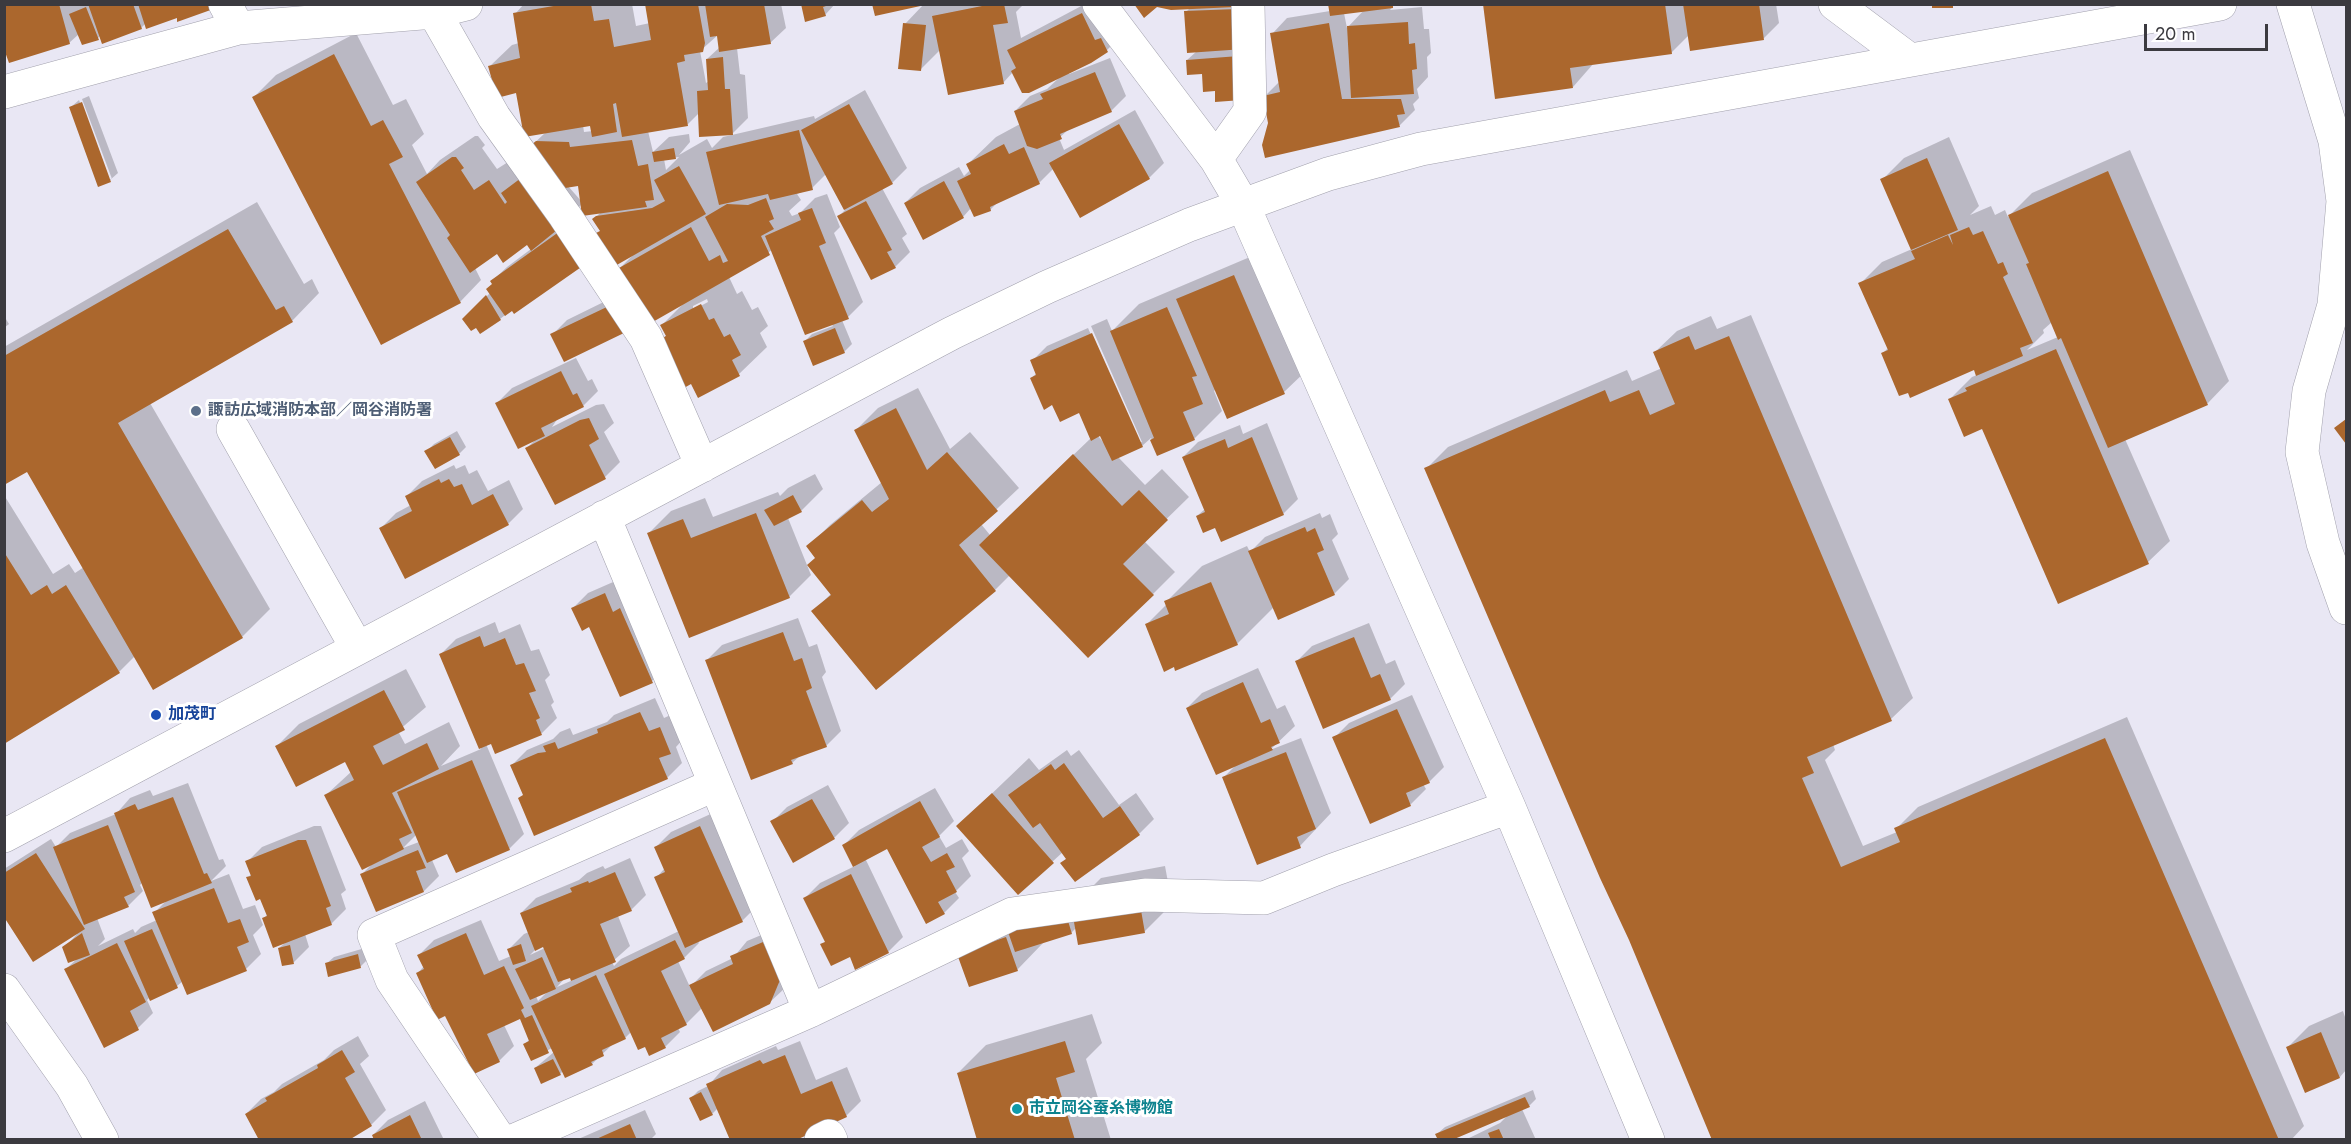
<!DOCTYPE html>
<html>
<head>
<meta charset="utf-8">
<style>
  body { margin:0 }
  #map { position:relative; width:2351px; height:1144px; overflow:hidden; background:#e9e7f4; font-family:Jost,sans-serif }
  canvas { display:block }
  .frame { position:absolute; inset:0; border:6px solid #3b3a3f; pointer-events:none }
  .scale { position:absolute; left:2144px; top:24px; width:124px; height:27px; box-sizing:border-box; border:3px solid #3b3a3f; border-top:0; padding-left:8px; font-size:18px; line-height:21px; white-space:nowrap; color:#3b3a3f; -webkit-text-stroke:4px #fff; paint-order:stroke }
</style>
</head>
<body>
<div id="map">
<canvas width="2351" height="1144"></canvas>
<div class="frame"></div>
<div class="scale">20 m</div>
</div>
<script>
const c = document.querySelector('canvas').getContext('2d');
c.lineJoin = 'round';
function fill(path, color) { c.fillStyle = color; c.fill(path, 'evenodd'); }
const toPath = rows => new Path2D(rows.map(r => 'M' + r).join(''));
function stroke(path, color, width, dash) { c.strokeStyle = color; c.lineWidth = width; c.lineCap = dash ? 'butt' : 'round'; c.setLineDash(dash || []); c.stroke(path); }
function write(font, color, halo, rows, align = 'center') {
  c.font = font + ' Jost,"Noto Sans JP",sans-serif'; c.lineWidth = 6; c.setLineDash([]); c.textBaseline = 'middle'; c.strokeStyle = halo; c.fillStyle = color; for (const [text, x, y, turn = 0] of rows) {
    c.save(); c.translate(x, y); c.rotate((+turn || 0) * Math.PI / 180); c.textAlign = isNaN(turn) ? turn : align; if (halo) c.strokeText(text, 0, 0); c.fillText(text, 0, 0); c.restore();
  }
}
const shadow = toPath([
  [4,4,220,4,146,23,141,28,101,35,98,38,79,34,69,43,7,54,4,57],
  [524,4,632,4,636,26,650,23,646,4,781,4,786,28,770,43,737,48,740,74,745,75,748,118,732,134,699,113,688,124,648,131,653,152,669,137,689,134,690,142,679,155,707,139,712,148,723,137,814,116,815,119,865,90,907,168,892,183,882,188,907,234,902,238,910,252,895,267,839,216,845,210,826,174,812,188,797,194,801,200,789,211,792,216,800,213,815,198,827,194,840,227,834,233,863,302,848,317,842,320,852,344,844,352,805,341,812,334,833,326,772,250,729,277,737,294,742,291,752,310,758,307,768,326,760,333,767,347,739,374,698,396,692,382,661,340,667,335,662,325,683,304,620,268,633,255,601,231,594,219,601,212,582,204,559,227,560,228,513,309,500,319,477,326,464,319,490,293,494,283,492,281,507,267,531,249,528,243,498,252,475,268,481,280,460,302,254,97,276,75,356,33,393,105,406,99,424,134,412,145,427,174,440,160,475,136,478,136,485,145,482,148,497,169,527,150,546,132,517,91,490,66,512,45,519,43,515,14],
  [718,35,720,47,707,59,709,81,706,83,700,51],
  [592,124,593,131,584,132,583,125],
  [679,157,666,170,664,159],
  [579,184,582,202,568,186],
  [707,299,708,302,693,310,693,306],
  [802,4,835,4,825,15],
  [924,4,1024,4,1016,12,1021,38,1085,4,1122,35,1107,50,1068,72,1069,74,1110,58,1126,96,1111,111,1069,129,1059,138,1064,150,1135,110,1164,163,1149,178,1054,168,1039,183,998,202,990,210,971,208,963,217,905,203,920,188,959,167,964,176,971,169,968,164,996,137,1020,124,1015,111,1030,96,1047,89,1060,77,1013,72,1003,83,940,50,920,70,905,24],
  [1256,4,1258,33,1216,90,1203,72,1187,60,1197,51,1186,12,1190,8],
  [1329,4,1395,4,1390,10,1422,7,1424,29,1429,29,1431,53,1427,57,1428,77,1417,89,1419,98,1413,104,1415,110,1400,125,1269,123,1265,96,1280,81,1272,34,1287,18,1330,11],
  [1364,10,1347,28,1344,13],
  [1484,4,1776,4,1779,23,1764,38,1689,35,1671,53,1594,63,1573,87],
  [89,96,118,173,110,180,99,185,71,107,79,100,109,179,112,179,82,99],
  [1949,137,1979,206,1970,215,1991,206,1995,215,2005,210,2008,217,2032,193,2130,150,2229,381,2208,403,2125,439,2170,541,2148,562,1950,399,1972,377,1977,375,1974,368,1883,353,1888,348,1860,284,1882,262,1912,249,1882,180,1904,158],
  [2052,322,2058,337,2027,350,2044,333,2043,330],
  [257,202,304,284,312,279,319,293,292,321,150,403,270,609,242,637,135,656,119,672,4,742,4,495,53,574,69,564,75,573,84,567,28,470,4,483,4,347],
  [1257,254,1306,371,1284,392,1216,389,1214,391,1222,411,1194,439,1158,454,1151,438,1142,446,1118,457,1145,485,1162,469,1189,497,1144,541,1175,572,1153,594,1010,575,995,590,813,611,832,593,817,557,808,547,830,525,882,482,856,430,878,408,918,388,950,449,970,432,1019,488,981,524,990,535,1091,438,1079,411,1053,403,1031,378,1037,373,1032,361,1047,346,1088,328,1139,442,1142,442,1091,326,1107,319,1112,331,1139,304],
  [1101,434,1105,444,1098,436],
  [626,291,565,360,552,335,567,320],
  [1751,315,1913,698,1891,719,1833,744,1835,750,1825,760,1863,846,1897,832,1896,829,1918,807,2127,717,2304,1126,2291,1140,1714,1140,1630,940,1426,469,1448,447,1627,370,1632,381,1662,368,1655,352,1677,331,1711,316,1717,329],
  [4,316,9,324,4,328],
  [576,358,588,381,592,379,598,391,583,406,558,418,552,427,596,405,604,404,614,423,604,432,620,462,605,477,527,448,535,440,497,403,512,388],
  [1267,423,1298,499,1283,514,1216,526,1197,516,1205,509,1183,457,1198,442,1240,425,1243,434],
  [457,431,466,447,459,454,426,452,434,444],
  [454,465,456,469,465,465,469,474,477,470,488,491,509,480,523,509,508,524,381,528,396,513,411,505,407,496,422,481],
  [815,474,823,489,801,511,788,518,811,575,789,597,649,533,671,511,705,498,713,517,778,492,780,496,788,488],
  [1320,513,1322,518,1330,514,1338,534,1332,540,1349,579,1334,594,1274,607,1237,644,1146,625,1167,604,1166,602,1202,566,1247,546,1250,552,1265,537],
  [620,579,667,666,652,681,621,695,590,625,573,608,588,593],
  [798,618,809,647,817,644,826,672,822,677,841,731,826,746,801,755,792,763,707,660,722,645],
  [495,622,499,633,520,624,531,651,539,649,550,675,545,680,554,702,551,705,557,718,542,733,496,752,492,742,486,744,524,834,509,849,448,852,432,860,439,876,424,891,362,874,371,865,326,795,352,771,346,760,277,746,299,724,406,669,426,707,398,731,405,744,449,722,460,746,441,766,481,749,441,654,456,639],
  [416,835,419,842,403,848],
  [1369,623,1386,664,1395,660,1405,684,1390,699,1297,661,1312,646],
  [1258,668,1277,709,1285,705,1295,726,1270,750,1301,738,1331,813,1300,846,1223,778,1236,765,1187,708,1202,693],
  [1412,695,1444,767,1429,782,1423,784,1426,789,1411,804,1371,822,1334,738,1349,723],
  [655,698,664,718,675,713,685,737,676,747,682,763,667,778,524,794,512,765,527,750,553,739,560,732,570,728,573,735,607,722,614,715],
  [1067,750,1071,756,1079,750,1119,805,1136,793,1154,819,1139,834,1075,880,1062,863,1067,858,1063,852,1018,893,958,826,1029,758,1039,770],
  [188,783,219,860,223,859,226,866,211,881,229,874,243,909,255,905,263,925,253,935,261,954,246,969,188,993,183,981,177,986,151,999,150,997,147,1000,153,1013,138,1028,104,1046,66,969,78,958,64,948,77,934,4,914,4,869,51,839,56,847,70,833,116,814,130,798,150,790,153,796],
  [143,882,168,899,154,913,157,920,141,927,135,933,133,929,98,946,105,939,97,918,128,906,143,891,140,885],
  [828,785,849,823,834,838,772,822,787,807],
  [935,788,954,821,939,836,946,848,962,839,969,851,962,858,971,876,955,892,959,898,944,913,887,847,865,858,903,937,888,952,850,955,822,945,826,941,805,898,820,883,855,866,844,845,859,830],
  [715,812,757,906,742,921,698,941,699,943,684,958,678,961,690,987,706,971,733,958,747,941,778,928,785,988,769,1003,702,1008,686,1024,678,1028,680,1032,665,1047,646,1045,631,1032,625,1038,615,1042,592,1064,563,1071,560,1074,535,1068,554,1052,552,1048,531,1059,525,1044,530,1039,520,1017,504,1025,514,1046,499,1061,446,1014,418,973,424,966,419,955,434,940,481,920,499,961,511,956,509,949,524,934,529,932,521,913,536,898,579,880,587,873,603,866,605,869,630,858,646,895,631,910,618,916,630,946,612,962,614,966,621,959,679,931,656,878,665,868,656,847,671,832],
  [544,945,545,948,530,955,536,949],
  [571,976,573,980,557,987,565,978],
  [548,991,538,1001,536,996],
  [314,826,321,826,346,890,341,894,346,909,331,924,305,934,309,947,294,962,283,964,279,948,286,942,264,918,268,914,261,897,248,877,252,874,247,862,262,847],
  [1165,866,1172,904,1144,932,1077,927,1071,933,1044,942,1017,970,959,954,1037,901,1093,886,1101,878],
  [365,948,368,959,361,966,329,975,326,964,334,957],
  [2343,1011,2346,1020,2346,1070,2340,1077,2288,1047,2309,1026],
  [1092,1014,1102,1043,1086,1059,1111,1140,979,1140,958,1073,986,1045],
  [358,1036,369,1056,360,1064,386,1110,371,1125,246,1114,261,1099,274,1092,282,1084,324,1060,334,1050],
  [800,1041,816,1080,847,1067,861,1101,846,1116,718,1108,712,1114,691,1098,698,1091,708,1086,722,1070,776,1046,778,1050],
  [1533,1090,1536,1099,1529,1106,1522,1109,1536,1140,1465,1140,1500,1123,1509,1114,1437,1134,1445,1127],
  [425,1101,444,1140,376,1140,373,1135,388,1120],
  [645,1110,656,1134,650,1140,576,1140]
]);
const building = toPath([
  [4,4,59,4,70,44,9,63,4,49],
  [88,4,133,4,142,29,102,44],
  [138,4,220,4,219,7,177,22,177,18,146,29],
  [565,4,591,4,594,21,609,19,614,47,651,40,645,4,698,4,705,43,703,52,684,55,685,61,677,63,688,126,622,137,616,103,613,104,617,132,592,137,590,126,524,137,516,93,497,98,488,66,520,58,513,13],
  [705,4,764,4,771,44,719,52,717,36,710,37],
  [801,4,829,4,829,5,823,7,826,16,805,22],
  [872,4,924,4,925,5,875,16],
  [992,4,1004,4,1008,23,993,25,1004,84,948,95,932,16],
  [1134,4,1235,4,1235,7,1171,10,1157,7,1144,18],
  [1328,4,1393,4,1393,8,1330,16],
  [1483,4,1665,4,1672,54,1570,68,1573,88,1495,99],
  [1683,4,1759,4,1764,40,1690,51],
  [1932,5,1953,5,1953,8,1932,8],
  [86,7,99,40,82,45,69,14],
  [1237,9,1244,49,1187,53,1184,11],
  [1082,13,1095,40,1101,38,1108,52,1091,63,1029,93,1022,93,1011,71,1016,68,1007,50],
  [1408,22,1409,44,1415,43,1417,69,1412,70,1414,94,1351,98,1347,26],
  [903,23,926,25,921,71,898,69],
  [1329,23,1342,99,1401,99,1405,114,1397,115,1400,127,1265,158,1262,145,1268,123,1263,96,1280,92,1270,33],
  [334,54,371,126,383,120,403,157,389,164,461,303,381,345,252,97],
  [1239,56,1242,100,1215,102,1215,91,1203,92,1202,74,1187,75,1186,60],
  [723,57,725,89,730,89,733,135,699,137,697,91,708,90,706,59],
  [1095,72,1112,112,1060,134,1062,139,1037,149,1027,146,1014,111,1043,99,1040,94],
  [82,102,111,182,98,187,69,107],
  [849,104,893,184,844,210,801,130],
  [1119,124,1150,179,1080,218,1049,163],
  [799,130,813,190,770,200,768,194,719,205,706,152],
  [632,140,638,166,648,164,654,200,645,201,647,207,582,216,578,186,559,189,525,150,536,141,569,142,570,147],
  [1004,144,1009,154,1024,147,1040,184,990,207,991,211,974,217,957,181,971,174,966,164],
  [674,148,676,159,654,162,652,152],
  [452,157,456,157,464,168,461,170,474,190,489,180,505,204,507,202,501,193,521,178,562,226,531,251,527,245,503,263,497,254,470,273,447,238,450,235,416,182],
  [1927,158,1958,230,1911,250,1880,179],
  [679,166,706,214,615,266,596,233,600,231,592,219,596,216,652,208,665,201,654,180],
  [2108,171,2208,405,2108,448,2061,338,2058,340,2026,264,2029,263,2008,215],
  [944,181,964,218,923,240,904,203],
  [766,198,774,219,769,221,774,229,761,236,770,255,651,323,619,268,691,227,709,261,720,255,723,263,728,261,705,217,727,204,748,205],
  [866,201,892,250,887,252,896,268,871,280,837,216],
  [812,208,826,243,819,246,849,319,805,335,765,236,801,220,798,213],
  [1969,227,1973,235,1983,231,1998,264,2003,262,2008,274,2003,277,2033,343,2020,348,2023,356,1976,376,1974,370,1910,398,1908,393,1899,396,1881,353,1888,350,1858,283,1915,259,1911,251,1948,235,1953,245,1950,235],
  [228,229,276,310,284,306,293,322,118,423,243,638,153,690,27,472,4,485,4,356],
  [563,229,587,263,514,314,512,311,505,316,486,289,492,284,490,281],
  [1234,275,1285,394,1227,419,1176,299],
  [486,295,501,320,480,334,476,328,471,331,462,319],
  [701,304,709,320,714,318,724,337,730,334,741,355,732,360,740,376,698,398,691,384,684,388,659,340,666,336,660,325],
  [611,305,624,333,564,362,550,334],
  [1167,307,1197,376,1192,377,1203,404,1183,412,1195,440,1157,456,1150,440,1154,438,1110,331],
  [835,328,845,353,813,366,803,341],
  [1092,333,1143,447,1112,461,1100,436,1091,441,1079,413,1060,422,1052,405,1044,410,1030,378,1036,375,1030,360],
  [1689,336,1695,350,1729,336,1892,721,1807,757,1814,773,1802,778,1841,867,1900,842,1894,828,2105,738,2279,1140,1712,1140,1629,940,1600,878,1424,468,1605,390,1610,402,1639,390,1650,415,1675,404,1653,352],
  [2056,349,2149,564,2058,604,1982,429,1964,437,1948,399,1967,391,1965,388],
  [561,371,573,395,577,393,584,407,541,428,545,436,518,449,495,403],
  [896,408,927,470,947,452,998,511,959,545,996,591,876,690,811,611,831,595,807,565,815,558,806,546,862,500,872,512,889,499,854,430],
  [589,418,599,439,589,445,606,479,555,505,525,448,580,420],
  [2346,419,2346,444,2334,428],
  [450,437,460,455,435,469,424,451],
  [1252,437,1284,515,1221,542,1215,528,1203,533,1196,516,1205,512,1182,457,1225,439,1228,448],
  [1073,454,1122,506,1139,490,1168,520,1123,564,1154,595,1088,658,979,545],
  [439,479,441,483,449,479,454,487,462,484,472,505,493,494,509,525,405,579,379,528,412,511,405,496],
  [793,495,802,512,774,526,764,510],
  [756,513,790,598,689,638,647,533,683,519,691,538],
  [1305,527,1307,532,1315,528,1324,550,1317,553,1335,595,1278,620,1248,551],
  [4,552,31,595,47,585,52,594,66,585,120,673,4,744],
  [1211,582,1238,645,1175,671,1174,667,1164,672,1145,624,1169,614,1164,601],
  [605,593,613,612,620,608,653,683,620,697,589,627,582,631,571,608],
  [783,632,794,661,802,658,812,688,806,691,827,747,791,760,793,764,751,780,705,660],
  [480,636,484,647,505,638,516,665,524,663,536,691,529,693,540,718,536,720,542,735,495,754,491,744,479,749,439,654],
  [1354,637,1371,678,1380,674,1391,700,1323,729,1295,661],
  [1243,682,1261,723,1270,719,1280,743,1271,747,1273,750,1216,775,1186,708],
  [384,690,405,730,373,746,383,765,427,743,439,769,392,793,412,833,399,839,404,849,362,870,324,795,354,780,345,762,296,787,275,746],
  [1397,709,1430,783,1406,793,1411,806,1370,824,1332,737],
  [640,712,649,731,660,727,671,754,659,758,668,779,534,836,518,798,523,795,510,765,538,753,546,752,543,746,555,742,558,749,598,733,597,729],
  [1286,752,1316,829,1297,837,1301,848,1257,865,1222,777],
  [472,760,510,850,456,873,447,854,427,863,397,792],
  [1064,763,1103,818,1120,806,1140,835,1075,882,1060,863,1066,859,1040,823,1033,828,1008,795,1051,764,1055,770],
  [992,793,1054,863,1018,895,956,826],
  [173,797,204,874,207,873,212,883,151,908,114,813,135,804,138,810],
  [812,799,835,839,793,863,770,821],
  [920,801,940,837,922,847,931,862,947,853,955,867,946,871,957,892,938,902,945,914,926,924,887,849,853,867,842,845],
  [108,825,135,892,124,897,129,907,84,925,53,847],
  [700,826,743,922,685,948,654,877,665,872,654,847],
  [298,840,306,840,331,906,326,908,332,925,273,948,262,918,267,916,260,899,256,901,246,877,251,876,245,861],
  [418,850,426,868,416,871,424,892,376,912,360,874],
  [36,853,85,929,33,962,4,917,4,873],
  [615,872,632,911,600,924,616,962,571,981,570,978,558,982,543,947,535,951,520,913,572,892,570,888,588,881,589,883],
  [851,874,889,953,855,970,850,957,831,966,820,944,825,942,803,898],
  [214,888,228,923,240,919,249,942,237,947,247,971,187,995,152,912],
  [1138,893,1145,933,1078,945,1071,905],
  [1065,911,1072,934,1015,952,1007,929],
  [152,929,178,988,150,1001,124,941],
  [82,933,90,955,68,963,62,947],
  [466,933,484,975,504,966,524,1008,521,1010,525,1018,532,1015,549,1053,531,1061,523,1044,529,1041,520,1019,487,1034,500,1062,474,1074,445,1016,437,1020,416,973,424,969,417,955],
  [1006,937,1018,971,969,987,957,954],
  [675,940,685,959,661,971,687,1025,661,1038,666,1048,649,1056,645,1047,638,1050,604,974],
  [763,942,780,980,770,1004,713,1032,689,985,733,964,730,956],
  [117,943,146,1002,130,1011,139,1030,104,1048,64,969],
  [521,944,526,961,513,965,507,949],
  [290,945,294,964,282,966,278,948],
  [358,954,361,968,328,977,325,963],
  [542,957,556,989,530,1000,515,969],
  [596,975,626,1039,602,1050,604,1056,591,1062,593,1065,565,1078,531,1006],
  [2321,1032,2340,1078,2305,1093,2286,1047],
  [1065,1041,1075,1072,1056,1078,1075,1140,977,1140,957,1073],
  [342,1050,355,1072,345,1078,372,1126,349,1140,259,1140,245,1114,267,1101,265,1098,318,1068,317,1065],
  [785,1055,801,1094,832,1081,847,1117,796,1140,730,1140,706,1084,760,1060,763,1064],
  [553,1059,561,1075,541,1084,534,1068],
  [701,1092,713,1115,700,1121,689,1098],
  [1525,1097,1530,1107,1452,1140,1438,1140,1435,1134],
  [410,1115,422,1140,374,1140,372,1135],
  [630,1124,637,1140,594,1140],
  [1499,1129,1504,1140,1491,1140,1488,1133]
]);
const minor = toPath([
  [225,4,238,28],
  [1099,4,1216,159,1243,205,1509,807,1648,1140],
  [1835,4,1910,60],
  [2293,4,2335,141,2343,201,2334,305,2309,391,2302,452,2323,543,2346,608],
  [434,12,494,117,565,216,646,338,702,466],
  [4,92,238,28,434,12,466,4],
  [1216,159,1250,111,1248,4],
  [233,429,357,648],
  [4,836,952,333,1047,287,1189,225,1328,174,1421,149,2220,4],
  [4,990,72,1086,102,1140],
  [810,1011,1012,914,1145,895,1264,898,1333,870,1509,807],
  [500,1140,392,980,374,935,714,785],
  [515,1140,810,1011,604,517],
  [821,1140,829,1136,831,1140]
]);
const markers = [
  [196,411,6,"#5c6f8a"],
  [156,715,6,"#1a4fb4"],
  [1017,1109,6,"#0f9aa8"]
];
const serviceNames = [
  ["諏訪広域消防本部／岡谷消防署",208,411]
];
const transitNames = [
  ["加茂町",168,715]
];
const cultureNames = [
  ["市立岡谷蚕糸博物館",1029,1109]
];
fill(shadow, '#0003');
fill(building, '#ab672d');
stroke(minor, '#a1a0ac', 34);
stroke(minor, '#fff', 33);
for (const [x, y, r, color] of markers) { const dot = new Path2D(); dot.arc(x, y, r, 0, 2 * Math.PI); c.fillStyle = color; c.fill(dot); stroke(dot, '#fff', 2); }
write('bold 16px', '#4e5e75', '#fff', serviceNames, 'left');
write('bold 16px', '#164399', '#fff', transitNames, 'left');
write('bold 16px', '#0d838f', '#fff', cultureNames, 'left');
</script>
</body>
</html>
